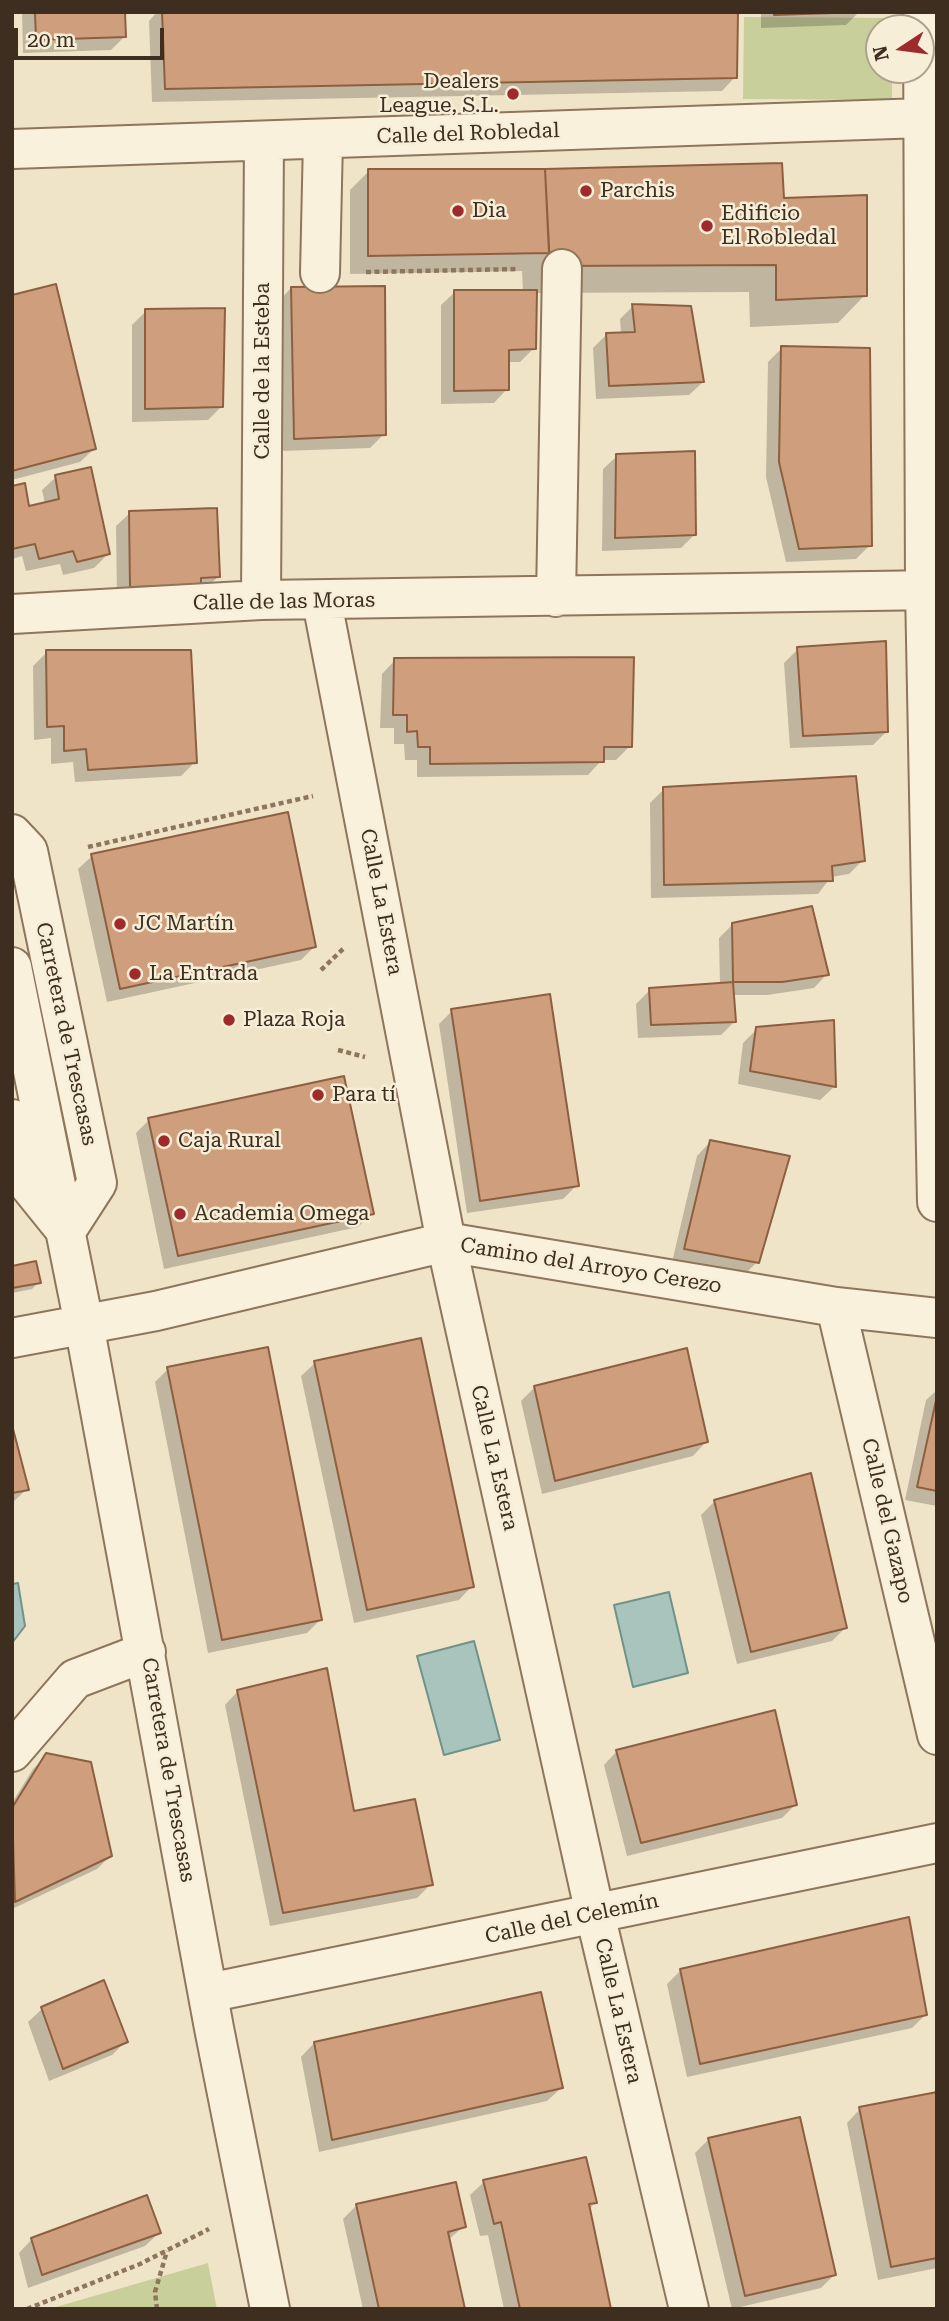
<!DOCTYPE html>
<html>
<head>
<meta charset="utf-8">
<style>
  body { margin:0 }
  #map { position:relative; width:949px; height:2321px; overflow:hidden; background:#f0e4c8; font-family:"Roboto Serif",serif }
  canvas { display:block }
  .frame { position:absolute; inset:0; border:14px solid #3d2e20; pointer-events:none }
  .north { position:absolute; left:865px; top:14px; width:70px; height:70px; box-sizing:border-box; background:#f7eed8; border:2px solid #ada18e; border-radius:50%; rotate:257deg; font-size:19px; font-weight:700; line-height:28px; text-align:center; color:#3d2e20 }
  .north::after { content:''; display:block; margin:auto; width:24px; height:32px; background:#9e2a2b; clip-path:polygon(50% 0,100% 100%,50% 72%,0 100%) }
  .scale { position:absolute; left:14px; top:28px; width:150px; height:32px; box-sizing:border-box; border:4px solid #3d2e20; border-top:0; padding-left:9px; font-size:21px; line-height:24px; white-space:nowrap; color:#3d2e20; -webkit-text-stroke:5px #f7eed8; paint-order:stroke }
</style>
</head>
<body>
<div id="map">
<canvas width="949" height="2321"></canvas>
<div class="frame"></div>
<div class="north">N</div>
<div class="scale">20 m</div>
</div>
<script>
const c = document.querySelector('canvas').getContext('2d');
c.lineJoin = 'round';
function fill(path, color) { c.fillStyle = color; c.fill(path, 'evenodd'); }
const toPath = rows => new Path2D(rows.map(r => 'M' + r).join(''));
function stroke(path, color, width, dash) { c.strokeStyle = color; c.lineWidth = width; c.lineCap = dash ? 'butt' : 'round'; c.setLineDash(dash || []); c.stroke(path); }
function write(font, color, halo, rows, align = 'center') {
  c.font = font + ' "Roboto Serif",serif'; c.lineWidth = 5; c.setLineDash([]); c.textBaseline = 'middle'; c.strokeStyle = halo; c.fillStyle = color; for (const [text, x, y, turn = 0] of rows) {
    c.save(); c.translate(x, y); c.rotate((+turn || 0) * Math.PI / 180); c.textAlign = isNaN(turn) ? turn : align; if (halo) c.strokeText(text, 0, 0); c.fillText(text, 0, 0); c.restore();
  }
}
const green = toPath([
  [744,17,893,18,893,28,879,28,879,70,892,70,892,100,743,99],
  [208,2263,217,2309,49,2309]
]);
const water = toPath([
  [18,1583,25,1626,12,1643,12,1584,18,1583],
  [669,1592,688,1673,633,1687,614,1605,669,1592],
  [474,1641,500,1740,444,1755,417,1656,474,1641]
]);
const shadow = toPath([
  [22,12,124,12,124,37,111,50,23,53],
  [157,12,736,12,735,77,722,91,152,102,149,21],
  [761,12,859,12,846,25,761,28],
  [781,165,782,200,865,295,838,323,750,327,749,292,536,293,534,348,520,362,507,362,507,389,494,403,441,404,441,305,455,292,523,292,522,271,350,274,350,190,369,171],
  [291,288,384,434,370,448,281,451,278,302],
  [12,297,94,449,80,462,12,480],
  [633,306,703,382,689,395,596,399,593,348,606,335,621,334,620,319],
  [146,311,222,406,208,420,132,422,132,325],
  [782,348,870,545,856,559,786,562,766,477,768,362],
  [617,456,694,535,681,548,602,551,603,469],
  [56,477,108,554,94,568,63,575,60,564,26,571,22,556,12,559,12,488,28,508,45,504,42,490],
  [130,513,218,577,204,590,117,600,116,526],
  [798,649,886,732,873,745,790,748,784,663],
  [47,652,195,762,181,776,75,782,73,762,51,764,51,738,34,740,33,666],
  [395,660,630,746,616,760,602,760,588,775,417,777,417,760,405,760,404,744,394,744,394,728,380,728,382,674],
  [664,789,863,860,849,874,831,877,818,894,651,898,650,803],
  [92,856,314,947,301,960,107,1002,78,869],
  [733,924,827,974,814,988,767,995,732,995,735,1021,721,1035,638,1038,636,1004,650,990,720,985,719,938],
  [452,1011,577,1185,563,1199,467,1213,439,1024],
  [832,1022,834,1087,820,1100,738,1084,743,1043,757,1029],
  [149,1120,372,1213,358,1227,164,1269,136,1133],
  [710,1142,757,1262,743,1276,672,1262,697,1156],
  [12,1267,39,1282,32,1289,12,1293],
  [315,1363,472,1586,459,1600,354,1623,301,1376],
  [168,1369,321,1619,307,1633,208,1653,155,1382],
  [535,1387,706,1442,693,1456,542,1494,521,1401],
  [937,1390,937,1506,905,1500,926,1400],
  [12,1432,27,1489,12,1503],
  [715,1501,845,1628,832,1641,737,1664,701,1515],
  [238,1691,352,1813,431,1884,417,1898,270,1926,225,1705],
  [617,1751,795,1805,782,1818,627,1856,604,1765],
  [47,1755,110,1856,97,1869,12,1909,12,1803,33,1769],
  [681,1970,925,2015,912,2028,687,2077,667,1984],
  [42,2009,126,2041,112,2055,49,2081,28,2022],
  [314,2043,561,2088,547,2101,319,2152,301,2057],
  [937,2094,937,2268,878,2280,847,2123,860,2109],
  [709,2139,834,2275,821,2288,732,2309,695,2153],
  [484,2182,595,2203,588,2210,609,2309,504,2309,488,2235,480,2236,470,2195],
  [357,2205,464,2226,448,2240,464,2309,363,2309,343,2219],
  [159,2233,145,2246,28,2288,19,2253,32,2239]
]);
const building = toPath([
  [35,12,125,12,126,37,36,40,35,12],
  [162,12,738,12,737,78,165,89,162,12],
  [774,12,862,12,774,15,774,12],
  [782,163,784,198,867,195,867,296,776,300,776,265,550,266,545,169,782,163],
  [368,169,545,169,549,253,368,256,368,169],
  [56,284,96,449,12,471,12,295,56,284],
  [385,286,386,435,294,439,291,287,385,286],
  [454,290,537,290,536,349,509,350,509,390,454,391,454,290],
  [632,304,691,306,704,382,609,386,606,333,635,332,632,304],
  [225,308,223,407,145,409,145,309,225,308],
  [781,346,870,348,872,546,799,549,779,462,781,346],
  [695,451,696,535,615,538,616,454,695,451],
  [91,467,110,554,77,562,73,551,39,559,35,544,12,549,12,486,25,483,29,506,59,499,55,475,91,467],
  [217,508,220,577,201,578,201,585,130,587,129,511,217,508],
  [886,641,888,732,803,736,797,647,886,641],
  [46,650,191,650,197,763,88,770,86,749,64,751,64,726,47,727,46,650],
  [634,657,632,747,604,747,604,762,430,764,430,747,418,747,417,731,407,732,407,715,393,715,394,658,634,657],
  [856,776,865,861,832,866,833,881,664,885,663,787,856,776],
  [288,812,316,947,120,989,91,854,288,812],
  [812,906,829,975,782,982,733,982,732,923,812,906],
  [733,982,736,1022,651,1025,649,988,733,982],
  [550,994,579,1186,480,1201,451,1009,550,994],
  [834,1020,836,1087,750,1071,756,1027,834,1020],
  [344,1076,374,1214,178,1256,148,1118,344,1076],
  [710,1140,790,1156,759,1263,684,1249,710,1140],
  [36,1261,41,1283,12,1288,12,1266,36,1261],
  [421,1338,474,1587,367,1610,314,1361,421,1338],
  [268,1347,322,1620,222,1640,167,1367,268,1347],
  [687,1348,708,1442,555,1481,534,1386,687,1348],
  [937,1396,937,1491,917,1487,937,1396],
  [12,1425,29,1490,12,1493,12,1425],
  [811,1473,847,1628,751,1652,714,1500,811,1473],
  [327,1668,354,1811,415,1799,433,1885,283,1913,237,1690,327,1668],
  [775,1710,797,1805,641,1843,616,1750,775,1710],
  [46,1753,91,1762,112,1856,15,1902,12,1808,46,1753],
  [909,1917,927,2015,700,2064,680,1969,909,1917],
  [104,1980,128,2042,63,2069,41,2007,104,1980],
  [541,1992,563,2088,332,2140,314,2042,541,1992],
  [937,2092,937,2258,891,2267,859,2107,937,2092],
  [800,2117,836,2275,745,2296,708,2138,800,2117],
  [586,2157,597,2203,589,2204,611,2309,520,2309,501,2222,494,2224,483,2180,586,2157],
  [456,2182,466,2227,448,2232,465,2309,379,2309,356,2204,456,2182],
  [147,2195,161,2233,42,2275,31,2238,147,2195]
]);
const path = toPath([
  [366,272,518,269],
  [88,847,313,796],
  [321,970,343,949],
  [338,1050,365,1057],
  [27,2309,140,2264,209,2229],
  [157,2309,155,2292,167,2251]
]);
const minor = toPath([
  [923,12,925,589,937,1202],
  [12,149,923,118],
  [320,273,323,140],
  [556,597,562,269],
  [261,600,264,142],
  [322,602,446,1242,595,1914,689,2309],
  [12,614,261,600,937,590],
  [12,834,28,851,97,1183,66,1231,24,1179,12,1119],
  [12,967,84,1324,214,2028,270,2309],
  [836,1307,937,1735],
  [12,1338,156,1311,446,1242,836,1307,937,1318],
  [12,1752,75,1679,146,1652],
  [208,1993,937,1843]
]);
const markers = [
  [513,94,7,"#9e2a2b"],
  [586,191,7,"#9e2a2b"],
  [458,211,7,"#9e2a2b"],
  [707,226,7,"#9e2a2b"],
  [120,924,7,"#9e2a2b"],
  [135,974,7,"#9e2a2b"],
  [229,1020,7,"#9e2a2b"],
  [318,1095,7,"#9e2a2b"],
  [164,1141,7,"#9e2a2b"],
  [180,1214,7,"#9e2a2b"]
];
const poiNames = [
  ["Dealers",499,82,"right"],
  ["League, S.L.",499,106,"right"],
  ["Parchis",600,191],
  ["Dia",472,211],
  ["Edificio",721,214],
  ["El Robledal",721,238],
  ["JC Martín",134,924],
  ["La Entrada",149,974],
  ["Plaza Roja",243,1020],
  ["Para tí",332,1095],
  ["Caja Rural",178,1141],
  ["Academia Omega",194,1214]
];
const streetNames = [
  ["Calle del Robledal",468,134,-2],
  ["Calle de la Esteba",263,371,-90],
  ["Calle de las Moras",284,602,-1],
  ["Calle La Estera",381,902,79],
  ["Carretera de Trescasas",66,1034,78],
  ["Camino del Arroyo Cerezo",591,1266,9],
  ["Calle La Estera",494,1458,77],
  ["Calle del Gazapo",887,1521,77],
  ["Carretera de Trescasas",168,1770,80],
  ["Calle del Celemín",572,1919,-12],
  ["Calle La Estera",618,2011,77]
];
fill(green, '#c9cf9b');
fill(water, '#a9c4bc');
stroke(water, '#6f938a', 2);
fill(shadow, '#0003');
fill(building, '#cf9f7d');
stroke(building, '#8d5f41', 2);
stroke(minor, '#8d765c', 42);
stroke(path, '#8d765c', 4.5, [5, 3.5]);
stroke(minor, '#faf1dc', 38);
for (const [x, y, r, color] of markers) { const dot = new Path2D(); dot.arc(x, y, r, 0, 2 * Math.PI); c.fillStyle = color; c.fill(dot); stroke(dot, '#f7eed8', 2.5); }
write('21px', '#3d2e20', '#f7eed8', poiNames, 'left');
write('21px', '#3d2e20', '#f7eed8', streetNames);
</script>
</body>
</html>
